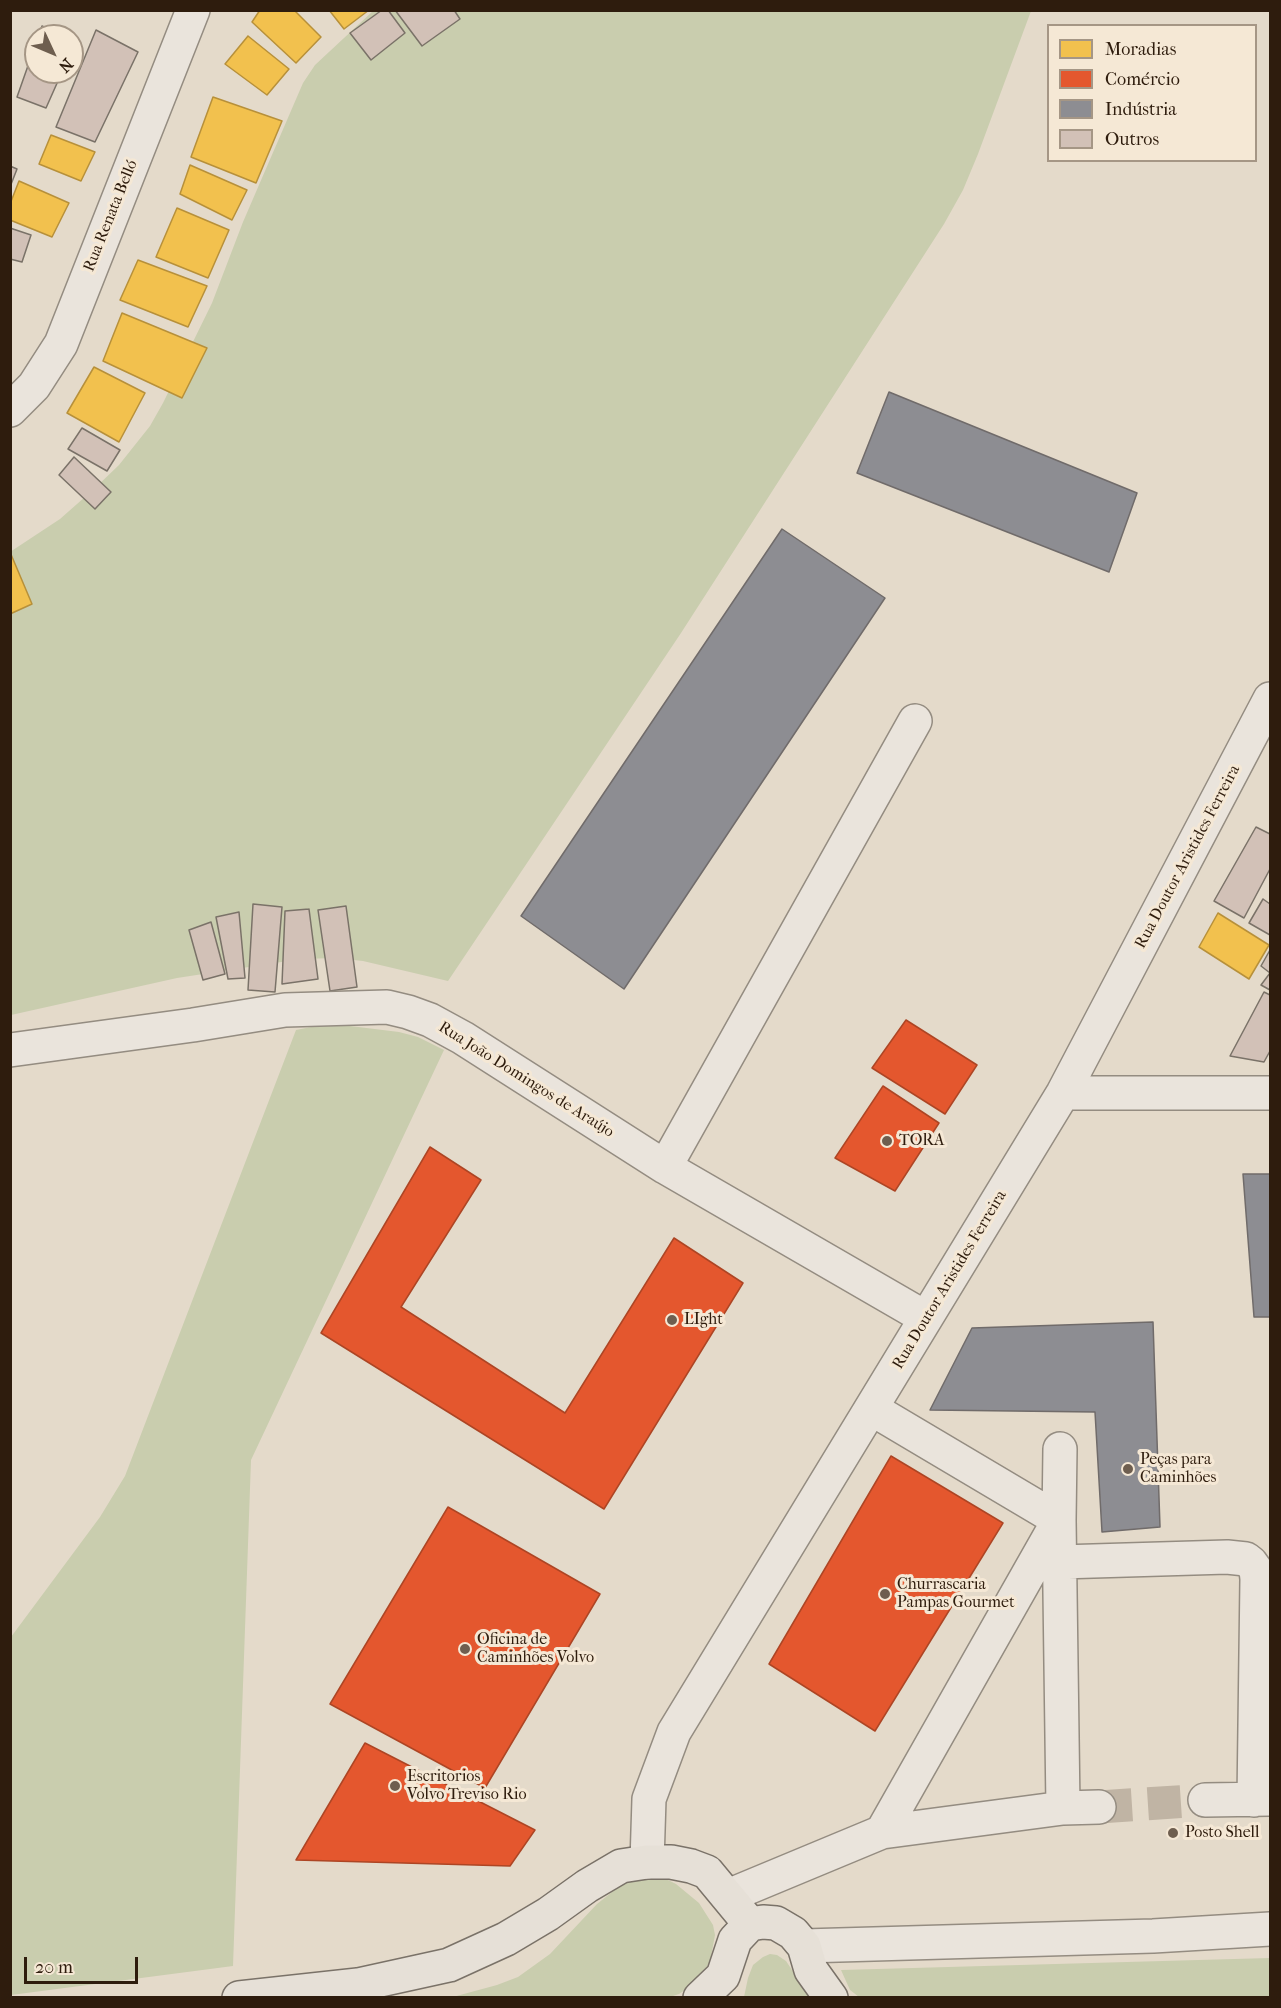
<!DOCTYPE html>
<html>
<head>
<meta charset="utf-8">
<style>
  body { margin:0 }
  #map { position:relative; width:1281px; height:2008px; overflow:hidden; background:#e4daca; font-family:"IM FELL French Canon",serif }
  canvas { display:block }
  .frame { position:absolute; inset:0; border:12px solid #2e1c0d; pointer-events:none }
  .legend { position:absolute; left:1047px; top:24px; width:210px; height:138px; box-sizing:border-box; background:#f5e8d5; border:2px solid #a59685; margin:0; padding:8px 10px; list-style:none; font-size:18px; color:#2e1c0d }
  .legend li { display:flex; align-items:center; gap:12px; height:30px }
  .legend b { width:30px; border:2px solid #a59685 }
  .north { position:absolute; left:24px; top:24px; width:60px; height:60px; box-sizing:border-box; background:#f5e8d5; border:2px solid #a59685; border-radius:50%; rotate:134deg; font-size:16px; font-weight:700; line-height:24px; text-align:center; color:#2e1c0d }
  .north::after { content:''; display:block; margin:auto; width:21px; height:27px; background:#6e5e4f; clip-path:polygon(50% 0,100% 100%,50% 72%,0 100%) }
  .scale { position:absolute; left:24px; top:1957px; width:114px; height:27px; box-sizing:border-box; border:3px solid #2e1c0d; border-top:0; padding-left:8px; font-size:18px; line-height:21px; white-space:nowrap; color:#2e1c0d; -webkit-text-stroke:4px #f5e8d5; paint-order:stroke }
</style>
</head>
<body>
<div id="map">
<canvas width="1281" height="2008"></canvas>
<div class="frame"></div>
<ul class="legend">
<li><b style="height:16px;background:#f2c14e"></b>Moradias</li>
<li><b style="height:16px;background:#e4572e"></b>Comércio</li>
<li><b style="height:16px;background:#8d8d92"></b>Indústria</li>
<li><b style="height:16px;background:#d2c1b7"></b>Outros</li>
</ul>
<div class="north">N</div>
<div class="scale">20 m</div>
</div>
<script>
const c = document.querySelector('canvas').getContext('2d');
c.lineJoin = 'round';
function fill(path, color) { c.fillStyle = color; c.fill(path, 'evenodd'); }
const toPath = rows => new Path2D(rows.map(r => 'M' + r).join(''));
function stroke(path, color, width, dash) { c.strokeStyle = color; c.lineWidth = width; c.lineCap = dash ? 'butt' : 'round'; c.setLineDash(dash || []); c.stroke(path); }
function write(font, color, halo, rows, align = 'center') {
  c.font = font + ' "IM FELL French Canon",serif'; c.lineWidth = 6; c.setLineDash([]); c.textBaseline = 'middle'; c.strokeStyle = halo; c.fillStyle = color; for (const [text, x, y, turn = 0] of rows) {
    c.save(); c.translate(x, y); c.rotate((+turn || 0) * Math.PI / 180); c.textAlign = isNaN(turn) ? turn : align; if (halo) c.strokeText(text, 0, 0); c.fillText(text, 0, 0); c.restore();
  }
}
const green = toPath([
  [373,11,1031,11,978,154,963,190,944,224,681,633,448,981,363,961,335,958,301,959,177,978,11,1015,10,552,60,519,94,489,119,465,150,426,163,403,212,303,243,222,303,83,315,65],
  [342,1025,399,1032,418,1037,444,1050,251,1460,233,1966,11,1995,11,1637,100,1517,125,1476,296,1030,316,1026],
  [639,1878,664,1878,676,1884,699,1903,713,1925,715,1935,710,1962,701,1975,691,1986,679,1994,670,1997,449,1998,497,1985,518,1977,550,1954,597,1904,612,1892,624,1883],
  [770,1954,777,1955,786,1961,810,1997,744,1997,748,1978,753,1965,763,1957],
  [1270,1958,1270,1998,859,1997,850,1990,841,1970]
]);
const homes = toPath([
  [260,10,294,10,321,37,296,63,252,22,260,10],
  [329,10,369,10,344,29,329,10],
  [248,36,289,69,267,95,225,64,248,36],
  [213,97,282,121,256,183,191,157,213,97],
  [51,135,95,152,81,181,39,164,51,135],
  [190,165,247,190,232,220,180,194,190,165],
  [19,181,69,203,52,237,10,220,10,204,19,181],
  [177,208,229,230,208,278,156,257,177,208],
  [138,260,207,286,188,327,120,300,138,260],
  [122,313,207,348,182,398,103,361,122,313],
  [94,367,145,393,119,442,67,413,94,367],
  [10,552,32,604,10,614,10,552],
  [1218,913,1269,945,1249,979,1199,947,1218,913]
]);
const shops = toPath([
  [906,1020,977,1065,945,1114,872,1068,906,1020],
  [883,1086,939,1123,895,1191,835,1158,883,1086],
  [430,1147,481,1180,401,1307,565,1413,674,1238,743,1283,604,1509,321,1333,430,1147],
  [891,1456,1003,1523,875,1731,769,1664,891,1456],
  [448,1507,600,1594,485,1788,330,1704,448,1507],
  [365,1743,535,1830,510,1866,296,1860,365,1743]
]);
const industry = toPath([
  [889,392,1137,493,1109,572,857,473,889,392],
  [782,529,885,598,624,989,521,916,782,529],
  [1243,1174,1270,1174,1270,1317,1254,1317,1243,1174],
  [1153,1322,1160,1527,1102,1532,1095,1412,930,1410,972,1328,1153,1322]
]);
const building = toPath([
  [382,10,388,10,405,33,371,60,350,33,382,10],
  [395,10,454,10,460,19,422,46,395,10],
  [42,26,63,36,39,36,42,26],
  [96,30,138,52,95,142,56,127,96,30],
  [36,43,36,72,62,72,46,108,17,97,36,43],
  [10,166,17,169,10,187,10,166],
  [10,228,31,235,22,262,10,259,10,228],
  [82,428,120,450,107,471,68,449,82,428],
  [74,457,111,492,95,509,59,475,74,457],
  [1256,827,1270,834,1270,869,1244,918,1214,901,1256,827],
  [1263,899,1270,904,1270,935,1249,923,1263,899],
  [253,904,282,907,275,992,248,990,253,904],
  [346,906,357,987,330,991,318,910,346,906],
  [309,909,318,979,282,984,285,911,309,909],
  [239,912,245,978,228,979,216,917,239,912],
  [211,922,225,974,203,980,189,930,211,922],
  [1270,950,1270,990,1261,985,1270,973,1261,966,1270,950],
  [1264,992,1270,995,1270,1051,1264,1062,1230,1056,1264,992]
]);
const minorTunnel = toPath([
  [1099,1807,1205,1800]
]);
const minor = toPath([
  [10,410,34,386,61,344,193,10],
  [10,1050,193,1025,285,1010,387,1007,408,1012,430,1020,463,1038,665,1167,926,1318],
  [1063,1093,1270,1093],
  [665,1167,915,721],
  [1060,1449,1059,1520,1063,1808,1099,1807],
  [1060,1562,1227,1557,1246,1559,1251,1563,1256,1570,1257,1579,1254,1800],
  [1205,1800,1270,1799],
  [882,1832,1063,1808],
  [647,1862,649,1799,674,1732,1063,1093,1270,699],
  [728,1896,882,1832,1059,1520,872,1409],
  [804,1946,1153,1936,1270,1929]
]);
const major = toPath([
  [239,1998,358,1985,449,1965,506,1939,548,1914,587,1886,621,1866,647,1862,671,1862,691,1866,707,1872,750,1924]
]);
const highway = toPath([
  [700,1998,723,1976,735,1940,750,1924,763,1922,776,1923,793,1933,804,1946,811,1970,831,1998]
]);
const markers = [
  [887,1141,6,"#6e5e4f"],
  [672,1320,6,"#6e5e4f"],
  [1128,1469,6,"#6e5e4f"],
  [885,1594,6,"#6e5e4f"],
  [465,1649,6,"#6e5e4f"],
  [395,1786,6,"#6e5e4f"],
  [1173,1833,6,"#6e5e4f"]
];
const streetNames = [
  ["Rua Renata Belló",111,216,-68],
  ["Rua Doutor Aristides Ferreira",1188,857,-62],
  ["Rua João Domingos de Araújo",526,1080,32],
  ["Rua Doutor Aristides Ferreira",950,1280,-59]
];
const poiNames = [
  ["TORA",899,1141],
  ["LIght",684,1320],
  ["Peças para",1140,1460],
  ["Caminhões",1140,1478],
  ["Churrascaria",897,1585],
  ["Pampas Gourmet",897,1603],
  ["Oficina de",477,1640],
  ["Caminhões Volvo",477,1658],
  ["Escritorios",407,1777],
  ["Volvo Treviso Rio",407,1795],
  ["Posto Shell",1185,1833]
];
fill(green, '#c9cdae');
fill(homes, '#f2c14e');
stroke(homes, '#b7903a', 1.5);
fill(shops, '#e4572e');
stroke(shops, '#ad4524', 1.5);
fill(industry, '#8d8d92');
stroke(industry, '#706b6a', 1.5);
fill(building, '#d2c1b7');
stroke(building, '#7a7268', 1.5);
stroke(minorTunnel, '#c0b4a4', 33, [33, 16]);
stroke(minor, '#948c81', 36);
stroke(major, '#7a7268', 36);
stroke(highway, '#7a7268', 36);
stroke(minor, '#eae4dc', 33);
stroke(major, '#e6e0d7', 33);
stroke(highway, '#e6e0d7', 33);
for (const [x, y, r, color] of markers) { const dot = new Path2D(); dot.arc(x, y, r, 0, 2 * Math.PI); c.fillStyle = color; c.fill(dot); stroke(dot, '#f5e8d5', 2); }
write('16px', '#2e1c0d', '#f5e8d5', streetNames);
write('16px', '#2e1c0d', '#f5e8d5', poiNames, 'left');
</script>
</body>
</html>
